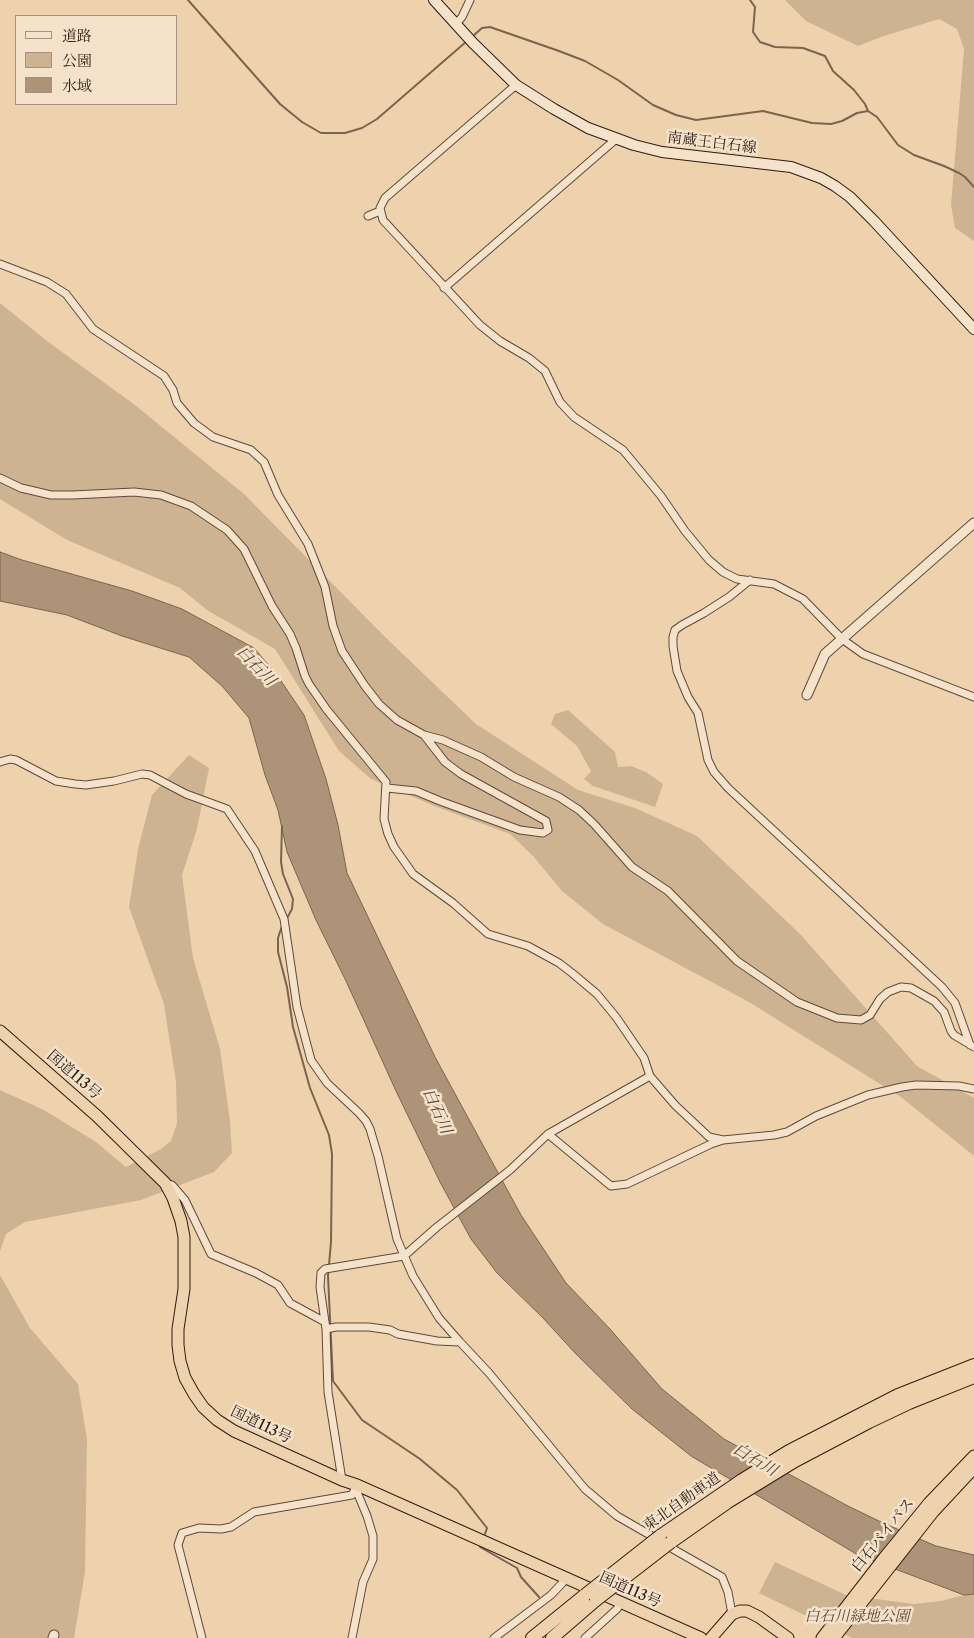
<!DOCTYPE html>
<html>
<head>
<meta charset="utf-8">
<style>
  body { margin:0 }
  #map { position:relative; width:974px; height:1638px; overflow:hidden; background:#eed2ad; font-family:"Libre Caslon Text","Noto Serif JP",serif }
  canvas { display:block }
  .legend { position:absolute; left:15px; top:15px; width:162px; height:90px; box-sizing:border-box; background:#f4e2ca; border:1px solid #a69280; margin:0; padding:6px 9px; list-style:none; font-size:15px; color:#301b12 }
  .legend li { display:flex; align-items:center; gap:10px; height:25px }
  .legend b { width:25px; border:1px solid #a69280 }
</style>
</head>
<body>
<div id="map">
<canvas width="974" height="1638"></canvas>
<ul class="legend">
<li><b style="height:6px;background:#f4e2ca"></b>道路</li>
<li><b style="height:14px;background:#ceb393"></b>公園</li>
<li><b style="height:14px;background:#ad9478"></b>水域</li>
</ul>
</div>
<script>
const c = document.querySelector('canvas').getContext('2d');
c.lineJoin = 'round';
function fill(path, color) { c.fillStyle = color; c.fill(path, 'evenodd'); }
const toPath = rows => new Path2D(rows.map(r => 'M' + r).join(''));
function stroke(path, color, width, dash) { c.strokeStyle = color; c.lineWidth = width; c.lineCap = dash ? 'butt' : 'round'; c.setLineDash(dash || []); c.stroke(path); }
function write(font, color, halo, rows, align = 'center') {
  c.font = font + ' "Libre Caslon Text","Noto Serif JP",serif'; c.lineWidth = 5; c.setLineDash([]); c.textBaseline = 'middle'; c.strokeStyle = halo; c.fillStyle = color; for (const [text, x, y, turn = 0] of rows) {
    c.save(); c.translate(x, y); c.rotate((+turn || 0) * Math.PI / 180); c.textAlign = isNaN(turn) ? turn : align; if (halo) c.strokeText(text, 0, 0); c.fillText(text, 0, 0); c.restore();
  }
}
const green = toPath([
  [785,0,974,0,974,241,955,228,951,205,964,49,957,29,939,19,881,37,858,46,806,21],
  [0,303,47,341,135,405,244,494,384,636,476,724,578,790,635,808,697,836,800,934,917,1066,974,1098,974,1156,901,1097,749,1002,603,924,562,891,533,856,510,834,437,807,371,779,339,751,275,649,207,610,180,588,67,540,0,499],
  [568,710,615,752,618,767,631,766,646,772,663,784,655,807,593,786,584,779,591,771,577,746,551,724,555,714],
  [189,755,209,768,197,829,182,875,193,958,220,1049,230,1121,232,1153,214,1172,141,1200,25,1222,6,1234,0,1251,0,1090,44,1110,96,1142,126,1167,161,1149,171,1141,177,1123,176,1082,164,1004,129,907,138,849,152,795],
  [0,1275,30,1328,78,1384,87,1439,85,1572,74,1638,0,1638],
  [775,1562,846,1595,914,1604,941,1601,964,1595,974,1594,974,1638,852,1638,759,1593]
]);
const water = toPath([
  [0,552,22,560,132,591,182,609,254,648,277,675,304,715,326,779,338,825,347,873,435,1057,521,1215,566,1283,610,1329,662,1389,724,1439,848,1506,881,1522,936,1546,974,1555,974,1594,964,1595,858,1555,691,1456,632,1409,576,1354,543,1318,497,1273,471,1239,440,1182,396,1091,346,981,316,920,287,852,278,810,265,775,249,718,222,686,189,657,122,636,67,615,0,601,0,552]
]);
const stream = toPath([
  [188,0,280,104,302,122,321,133,345,133,362,128,377,119,467,41],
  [750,0,755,7,753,32,760,42,775,47,803,48,825,56,833,71,854,90,865,104,868,111],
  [473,36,482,28,490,27,559,51,585,61,618,80,653,105,676,115,696,120,763,111,812,123,831,124,842,121,857,113,868,111,877,117,898,145,914,155,944,166,959,173,965,177,974,187],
  [282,826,281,862,283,874,293,899,292,909,286,920],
  [282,926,278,938,278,952,287,987,293,1027,310,1088,329,1135,332,1154,331,1242,328,1276,333,1381,362,1420,420,1459,457,1490,487,1528,485,1534],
  [480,1546,480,1547,517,1568,521,1577,539,1597]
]);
const minor = toPath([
  [456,24,462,17,470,0],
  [516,85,385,198,380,208,383,220,480,325,500,341,529,358,545,371,560,402,574,417,623,450,661,496,685,531,709,560,723,572,737,579,774,584,803,599,842,639,863,654,974,697],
  [368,216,380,211],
  [0,264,47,282,66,294,93,329,164,376,173,390,177,403,194,423,213,437,251,450,264,462,278,495,308,544,325,587,333,626,342,651,365,686,379,704,397,720,424,735,443,740,481,757,514,777,559,797,579,810,594,824,632,867,668,891,737,961,797,1002,837,1018,861,1020,870,1015,880,999,888,992,901,987,911,988,934,1001,944,1012,951,1031,954,1035,974,1047],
  [444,288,616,139],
  [0,478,21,488,51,495,73,495,134,492,161,495,191,506,227,530,244,549,272,606,290,634,296,648,305,676,309,684,327,710,386,782,384,819,388,834,394,847,413,874,453,903,488,934,528,946,559,963,572,973,597,994,616,1017,644,1058,650,1076,675,1105,709,1137,723,1140],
  [750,580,729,597,704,613,682,625,675,630,673,637,673,646,677,671,688,697,698,713,708,760,714,772,728,788,942,987,955,1003,970,1045],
  [0,762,10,759,16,760,56,781,75,784,86,785,114,781,142,774,150,775,186,794,227,809,255,851,284,919,297,1007,311,1060,327,1083,359,1113,366,1121,370,1129,378,1156,397,1239,413,1276,439,1318,460,1342,489,1373,585,1489,617,1516,657,1539],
  [387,788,416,791,440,801,520,830,543,833,548,830,546,821,461,774,445,762,424,735],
  [548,1134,611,1186,627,1184,711,1144,723,1140,774,1135,787,1132,816,1116,868,1095,902,1087,916,1085,959,1086,974,1089],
  [165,1183,172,1185,185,1200,211,1254,256,1273,278,1285,290,1303,325,1322],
  [326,1329,336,1327,369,1327,390,1330,398,1334,437,1341,460,1342],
  [342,1480,328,1392,326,1329,320,1287,321,1273,325,1269,404,1256,437,1227,510,1170,548,1134,650,1076],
  [666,1545,722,1577,728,1592,732,1614],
  [202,1638,178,1545,182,1533,199,1528,221,1529,231,1527,254,1512,352,1495,357,1485],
  [352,1638,363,1582,373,1559,373,1536,367,1516,357,1492,357,1488],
  [494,1638,551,1595,567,1578],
  [585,1638,617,1609,621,1602]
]);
const tertiary = toPath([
  [807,695,825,654,974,523],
  [53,1638,54,1635]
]);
const secondary = toPath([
  [434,0,473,43,516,85,554,109,588,128,634,145,662,152,791,167,821,178,835,186,850,197,874,221,974,329]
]);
const trunk = toPath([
  [0,1031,97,1116,165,1183,173,1198,181,1221,184,1237,184,1289,178,1329,178,1345,180,1361,185,1378,194,1394,203,1407,217,1420,234,1431,342,1480,357,1485,701,1638],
  [711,1638,732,1614,740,1611,747,1611,759,1617,788,1638],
  [822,1638,884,1558,929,1503,974,1456],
  [834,1638,933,1512,974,1468]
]);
const motorway = toPath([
  [660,1536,742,1480,789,1451,898,1395,974,1365],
  [671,1542,728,1502,795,1461,869,1422,909,1403,974,1377],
  [532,1638,585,1595],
  [552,1638,596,1600]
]);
const motorwayBridge = toPath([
  [585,1595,660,1536],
  [596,1600,671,1542]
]);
const streetNames = [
  ["南蔵王白石線",712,143,7],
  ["国道113号",74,1075,41],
  ["国道113号",261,1425,26],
  ["東北自動車道",682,1502,-35],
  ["白石バイパス",883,1535,-51],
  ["国道113号",630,1590,24]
];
const parkNames = [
  ["白石川緑地公園",857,1617]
];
const waterNames = [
  ["白石川",256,666,46],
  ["白石川",437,1111,66],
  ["白石川",755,1460,31]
];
fill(green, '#ceb393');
fill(water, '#ad9478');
stroke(water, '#7b644f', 1);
stroke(stream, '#7b644f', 2);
stroke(minor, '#604939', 9);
stroke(tertiary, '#604939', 11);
stroke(secondary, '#301b12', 12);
stroke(trunk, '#301b12', 13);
stroke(motorway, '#301b12', 14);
stroke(minor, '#f4e2ca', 7);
stroke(tertiary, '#f4e2ca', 9);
stroke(secondary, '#f4e2ca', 10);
stroke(trunk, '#eed2ad', 11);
stroke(motorway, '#eed2ad', 12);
stroke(motorwayBridge, '#301b12', 14, []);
stroke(motorwayBridge, '#eed2ad', 12);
write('15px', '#301b12', '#f4e2ca', streetNames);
write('italic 15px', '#5f4939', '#f4e2ca', parkNames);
write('italic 16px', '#5c4536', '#f4e2ca', waterNames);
</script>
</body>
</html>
